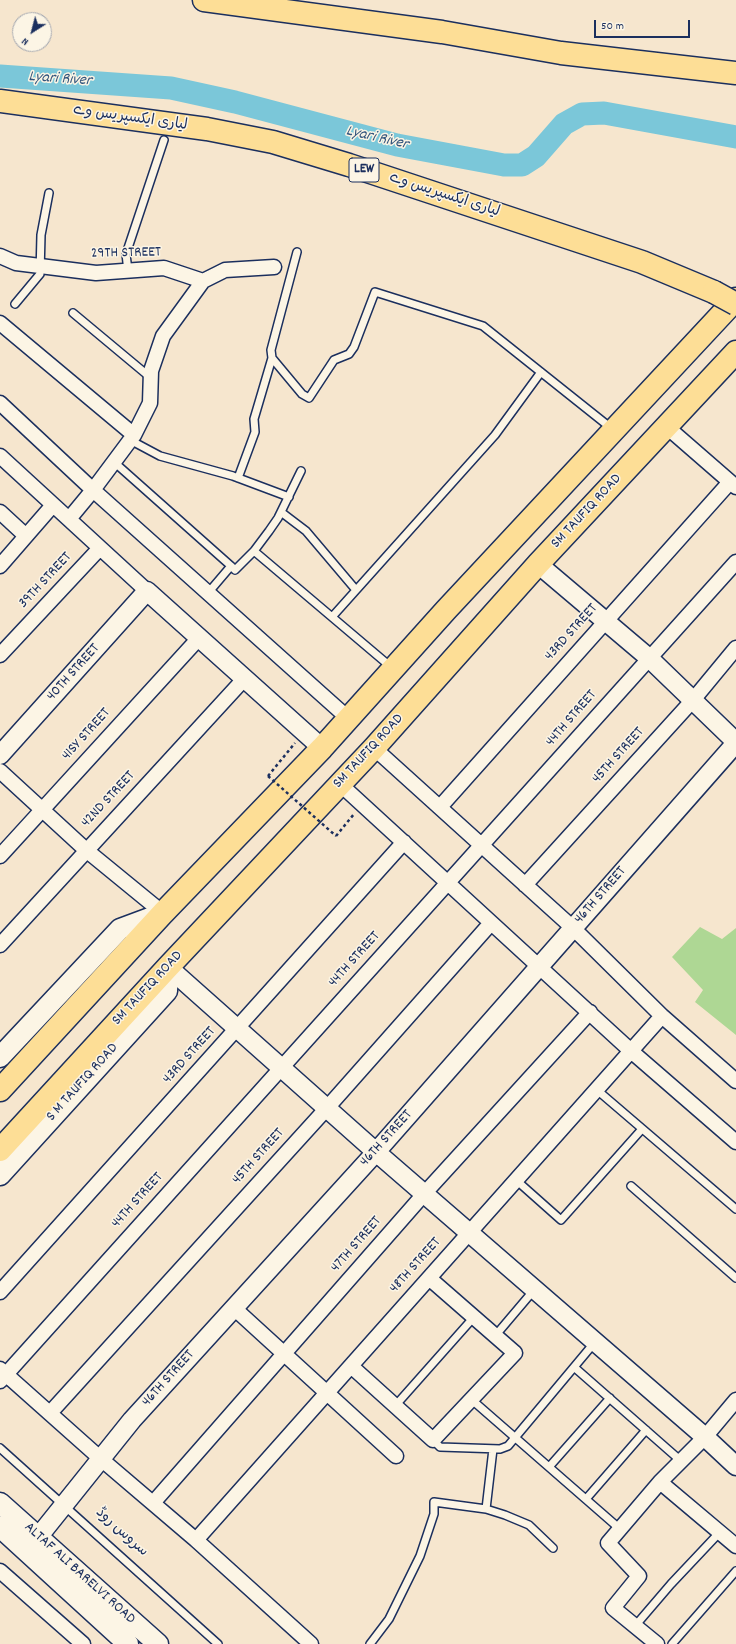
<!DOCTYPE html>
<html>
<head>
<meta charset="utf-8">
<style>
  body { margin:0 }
  #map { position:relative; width:736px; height:1644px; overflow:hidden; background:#f6e6ce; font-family:Dekko,sans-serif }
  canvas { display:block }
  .north { position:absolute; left:12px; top:12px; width:40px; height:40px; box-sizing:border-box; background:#fcf5e5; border:1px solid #a2a6af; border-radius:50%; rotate:216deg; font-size:11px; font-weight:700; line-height:16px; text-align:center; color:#1b2f5e }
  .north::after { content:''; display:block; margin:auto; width:14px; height:18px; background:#1b2f5e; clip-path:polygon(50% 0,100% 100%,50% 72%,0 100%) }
  .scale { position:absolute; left:594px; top:20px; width:96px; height:18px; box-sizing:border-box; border:2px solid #1b2f5e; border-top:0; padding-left:5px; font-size:12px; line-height:14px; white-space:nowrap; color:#1b2f5e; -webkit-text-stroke:3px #fcf5e5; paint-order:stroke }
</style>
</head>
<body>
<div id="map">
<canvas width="736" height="1644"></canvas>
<div class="north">N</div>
<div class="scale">50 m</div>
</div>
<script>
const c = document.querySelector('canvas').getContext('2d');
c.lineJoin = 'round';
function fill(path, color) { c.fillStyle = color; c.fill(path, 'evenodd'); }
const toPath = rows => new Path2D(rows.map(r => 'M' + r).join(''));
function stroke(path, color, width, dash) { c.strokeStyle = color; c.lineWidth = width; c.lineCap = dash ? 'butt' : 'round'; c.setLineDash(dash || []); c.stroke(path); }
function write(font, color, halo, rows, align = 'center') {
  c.font = font + ' Dekko,"Playpen Sans Arabic",sans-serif'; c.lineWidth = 3; c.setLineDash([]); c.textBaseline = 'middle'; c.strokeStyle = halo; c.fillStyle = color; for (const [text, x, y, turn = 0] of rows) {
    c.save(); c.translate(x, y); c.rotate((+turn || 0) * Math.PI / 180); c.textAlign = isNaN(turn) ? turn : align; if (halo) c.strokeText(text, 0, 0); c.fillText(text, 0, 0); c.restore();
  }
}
const green = toPath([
  [700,927,722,939,736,928,736,1035,695,1002,703,990,672,957]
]);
const river = toPath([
  [0,76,171,88,235,102,397,145,504,165,522,165,536,156,564,124,582,114,604,113,736,137]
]);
const path = toPath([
  [268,776,295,743],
  [336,836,354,814]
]);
const service = toPath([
  [128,271,126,254,164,140],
  [15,304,40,274,41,235,49,193],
  [73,313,151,378],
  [272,358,302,394,309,398,334,360,349,354,354,347,375,292,483,326,611,428],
  [130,440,160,456,233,476,289,497],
  [114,462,231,566,208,593],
  [238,478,255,432,254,419,272,358,271,350,297,252],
  [281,512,306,531,356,590],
  [254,551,391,667],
  [231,566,235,570,254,551,269,531,278,518,301,471],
  [332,617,495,435,541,372],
  [597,1090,736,1209],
  [516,1180,561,1220,642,1129],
  [631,1186,736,1278],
  [495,1336,534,1290],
  [574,1367,681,1461],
  [472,1400,620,1529],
  [395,1406,474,1317],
  [433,1440,440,1447,500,1449,508,1446,595,1342],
  [0,1448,218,1644],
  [549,1467,610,1398],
  [586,1499,646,1430],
  [486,1509,493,1449],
  [635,1626,671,1584,720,1532],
  [370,1644,389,1619,420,1556,434,1514,434,1502,486,1509,505,1515,529,1525,553,1548],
  [672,1644,736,1571]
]);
const minor = toPath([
  [0,256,16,263,96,273,164,268,203,281,225,270,274,267],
  [0,323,134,435],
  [0,403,93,490,349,719],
  [667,427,736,487],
  [0,456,147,591],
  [0,512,26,536],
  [69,519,93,490,134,435,150,403,151,371,163,336,203,281],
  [0,566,53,505],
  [0,655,100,548],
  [374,748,573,928,662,1016,736,1081],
  [0,771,86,850,163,913],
  [340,784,631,1051,736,1142],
  [440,807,730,482],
  [0,856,199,638],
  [525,885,693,700,736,648],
  [0,945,245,678],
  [0,1292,404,842],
  [234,1308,396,1456],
  [351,1366,433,1440,515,1353,429,1278],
  [0,1369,101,1459,196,1540,311,1644],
  [0,1381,736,562],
  [50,1413,327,1108,491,923],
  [660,1482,736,1546],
  [153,1503,424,1194,590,1012],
  [196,1540,662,1016],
  [0,1571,83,1644],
  [657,1644,613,1608,639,1576,608,1543,660,1482,705,1437,736,1400]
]);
const tertiary = toPath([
  [538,564,649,658,736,742],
  [0,755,147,591,322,748],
  [168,967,376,1152,705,1437,736,1466],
  [39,1536,132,1420,376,1152,736,743]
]);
const secondary = toPath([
  [0,1057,120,929,163,913],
  [0,1175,167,991,168,967],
  [0,1503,158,1644],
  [0,1527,128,1644]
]);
const trunk = toPath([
  [0,1090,163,913,322,748,446,610,736,299],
  [0,1150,168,967,374,748,538,564,736,352]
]);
const motorway = toPath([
  [204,0,442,32,561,53,736,73],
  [0,101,207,129,273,142,349,165,642,262,714,292]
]);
const pathBridge = toPath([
  [268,776,336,836]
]);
const motorwayBridge = toPath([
  [714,292,736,304]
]);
const shields = [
  [364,170,30]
];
const shieldNames = [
  ["LEW",364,170]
];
const streetNames = [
  ["لیاری ایکسپریس وے",130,119,8],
  ["لیاری ایکسپریس وے",444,196,18],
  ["29TH STREET",126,254,-1],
  ["SM TAUFIQ ROAD",587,512,-47],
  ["39TH STREET",46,581,-47],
  ["43RD STREET",572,633,-48],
  ["40TH STREET",74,673,-48],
  ["44TH STREET",572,719,-49],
  ["41SY STREET",87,735,-48],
  ["SM TAUFIQ ROAD",369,752,-47],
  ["45TH STREET",619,756,-48],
  ["42ND STREET",109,800,-47],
  ["46TH STREET",601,896,-49],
  ["44TH STREET",355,960,-48],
  ["SM TAUFIQ ROAD",148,989,-47],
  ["43RD STREET",190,1056,-48],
  ["S M TAUFIQ ROAD",83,1083,-48],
  ["46TH STREET",387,1139,-48],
  ["45TH STREET",259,1157,-48],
  ["44TH STREET",138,1201,-48],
  ["47TH STREET",357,1245,-49],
  ["48TH STREET",416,1266,-48],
  ["46TH STREET",169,1379,-48],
  ["سروس روڈ",121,1533,42],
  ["ALTAF ALI BARELVI ROAD",79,1574,42]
];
const waterNames = [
  ["Lyari River",60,80,4],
  ["Lyari River",377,139,13]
];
fill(green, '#aed794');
stroke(river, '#7bc7d9', 23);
stroke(service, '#1b2f5e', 10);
stroke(minor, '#1b2f5e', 17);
stroke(tertiary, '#1b2f5e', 21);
stroke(secondary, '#1b2f5e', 23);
stroke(trunk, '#1b2f5e', 25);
stroke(motorway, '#1b2f5e', 25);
stroke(path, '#1b2f5e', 2.5, [3, 3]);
stroke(service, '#fcf5e5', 7);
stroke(minor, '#fcf5e5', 14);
stroke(tertiary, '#fcf5e5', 18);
stroke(secondary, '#fcf5e5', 20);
stroke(trunk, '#fdde96', 22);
stroke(motorway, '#fdde96', 22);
stroke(motorwayBridge, '#1b2f5e', 25, []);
stroke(pathBridge, '#1b2f5e', 2.5, [3, 3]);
stroke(motorwayBridge, '#fdde96', 22);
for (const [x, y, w] of shields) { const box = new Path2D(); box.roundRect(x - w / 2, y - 12, w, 24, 3); c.fillStyle = '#fcf5e5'; c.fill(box); stroke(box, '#1b2f5e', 1); }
write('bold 14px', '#1b2f5e', null, shieldNames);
write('15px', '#1b2f5e', '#fcf5e5', streetNames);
write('italic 16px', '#33557d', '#fcf5e5', waterNames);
</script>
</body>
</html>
